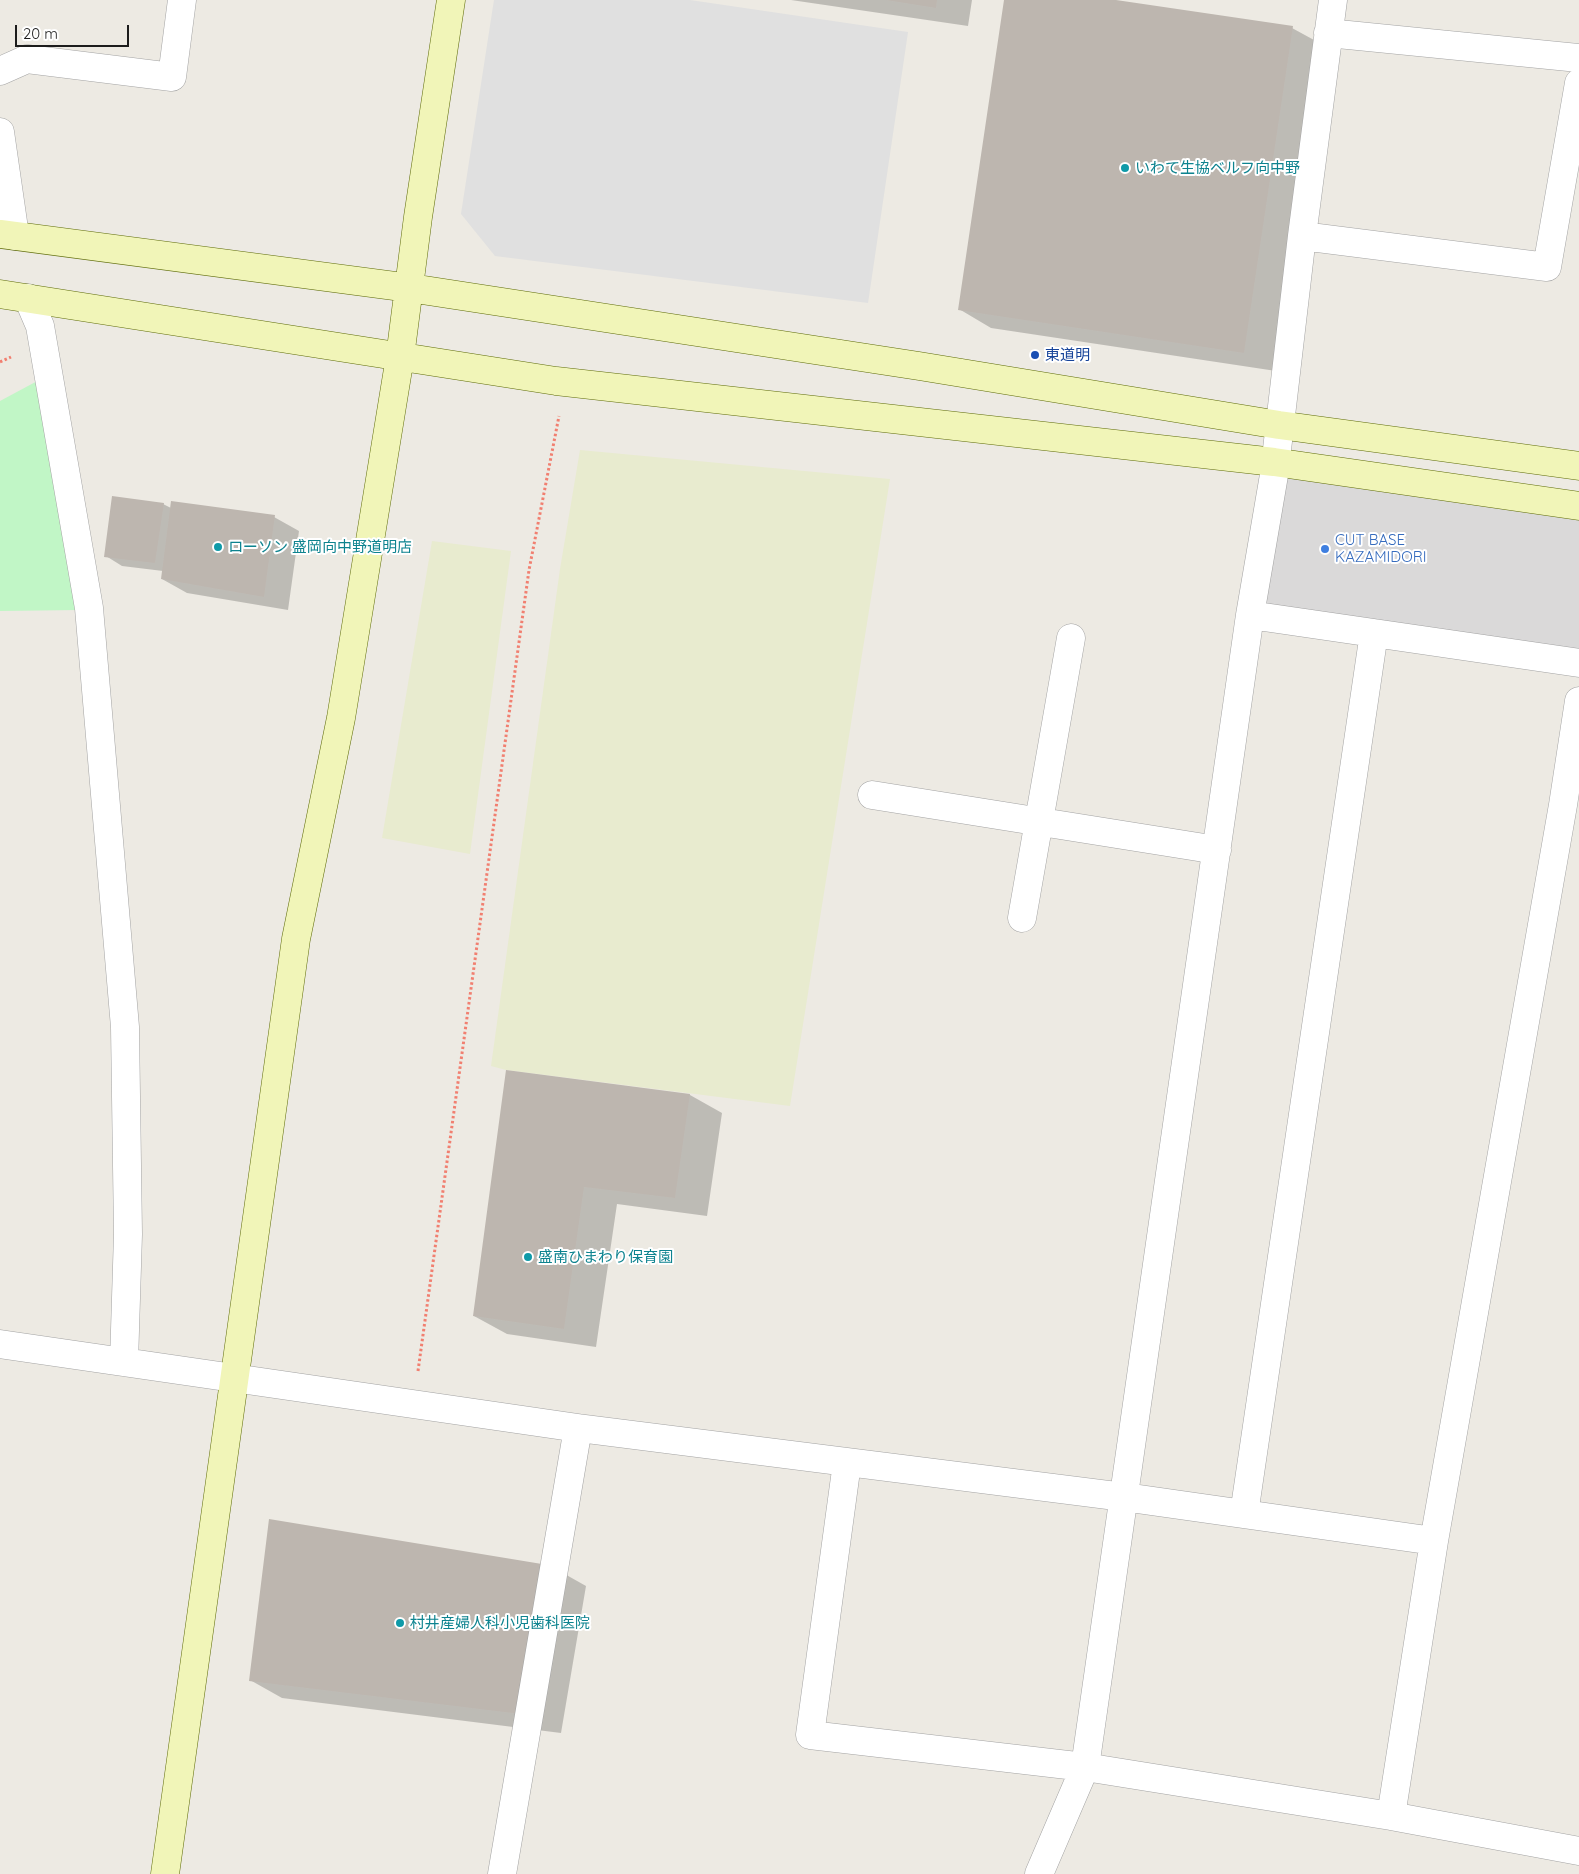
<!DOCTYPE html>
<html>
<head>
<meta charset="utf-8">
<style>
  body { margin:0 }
  #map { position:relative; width:1579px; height:1874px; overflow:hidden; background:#edeae3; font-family:Quicksand,sans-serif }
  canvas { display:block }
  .scale { position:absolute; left:15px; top:25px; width:114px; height:22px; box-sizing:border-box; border:2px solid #1c1c1c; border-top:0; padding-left:6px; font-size:15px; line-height:18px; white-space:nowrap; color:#1c1c1c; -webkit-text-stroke:4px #fff; paint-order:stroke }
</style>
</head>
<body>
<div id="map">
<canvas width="1579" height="1874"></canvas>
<div class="scale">20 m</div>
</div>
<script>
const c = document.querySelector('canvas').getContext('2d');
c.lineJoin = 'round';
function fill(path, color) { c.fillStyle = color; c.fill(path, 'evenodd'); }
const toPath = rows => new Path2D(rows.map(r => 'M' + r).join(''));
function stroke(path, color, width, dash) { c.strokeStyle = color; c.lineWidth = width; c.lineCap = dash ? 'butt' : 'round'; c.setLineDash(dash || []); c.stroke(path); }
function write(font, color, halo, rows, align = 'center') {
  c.font = font + ' Quicksand,"Noto Sans JP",sans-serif'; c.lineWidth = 4; c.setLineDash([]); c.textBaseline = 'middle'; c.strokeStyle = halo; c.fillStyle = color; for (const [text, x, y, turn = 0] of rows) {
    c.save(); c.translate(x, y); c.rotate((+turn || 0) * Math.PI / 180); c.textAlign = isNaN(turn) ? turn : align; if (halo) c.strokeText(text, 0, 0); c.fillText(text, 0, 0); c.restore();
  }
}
const residential = toPath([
  [1274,475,1579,507,1579,663,1250,615]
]);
const farmland = toPath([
  [580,450,890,479,790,1106,506,1070,491,1066,560,569],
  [432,541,511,551,470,854,382,838]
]);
const park = toPath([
  [41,379,79,610,0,611,0,401]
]);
const parking = toPath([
  [494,0,690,0,908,32,868,303,495,256,461,214]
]);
const shadow = toPath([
  [791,0,972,0,968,26],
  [1005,0,1107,0,1292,28,1325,46,1276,371,991,328,959,309],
  [163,504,171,508,274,517,299,531,288,610,187,593,162,579,163,571,122,566,106,556],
  [507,1072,690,1095,722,1113,707,1216,617,1204,596,1347,507,1334,474,1316],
  [554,1568,586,1586,561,1733,282,1698,250,1680]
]);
const building = toPath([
  [886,0,937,0,936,8],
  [1004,0,1116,0,1293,26,1244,353,958,310],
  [112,496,164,503,155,563,104,557],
  [171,501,275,515,264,597,161,579],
  [506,1070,690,1094,675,1198,584,1187,564,1329,473,1316],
  [269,1519,554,1566,529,1715,249,1681]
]);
const path = toPath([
  [0,362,11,357],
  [418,1371,529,570,559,416]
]);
const street = toPath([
  [1328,33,1579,58],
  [0,71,27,59,172,77,182,0],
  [0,132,15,236],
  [1302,236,1547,267,1579,83],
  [28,298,40,326,89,608,125,1027,128,1234,124,1362],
  [1250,615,1579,663],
  [872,795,1217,850],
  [1022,918,1071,638],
  [0,1344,578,1428,1124,1497,1434,1541],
  [847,1463,810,1735,1085,1767,1391,1816,1579,1851],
  [1244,1514,1374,633],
  [1391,1816,1434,1541,1563,805,1579,701],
  [502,1874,578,1428],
  [1039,1874,1085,1767,1250,615,1274,475,1302,236,1333,0]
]);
const secondary = toPath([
  [0,234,410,288,919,366,1279,425,1579,466],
  [0,294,556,381,1274,462,1579,506],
  [165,1874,296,939,341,718,400,357,418,217,451,0]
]);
const markers = [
  [1125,168,5,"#0f9aa8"],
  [1035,355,5,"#1a4fb4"],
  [218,547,5,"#0f9aa8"],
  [1325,549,5,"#3f7fe0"],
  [528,1257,5,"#0f9aa8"],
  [400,1623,5,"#0f9aa8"]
];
const cultureNames = [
  ["いわて生協ベルフ向中野",1135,168],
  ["ローソン 盛岡向中野道明店",228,547],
  ["盛南ひまわり保育園",538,1257],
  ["村井産婦人科小児歯科医院",410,1623]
];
const transitNames = [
  ["東道明",1045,355]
];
const shopNames = [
  ["CUT BASE",1335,540],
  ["KAZAMIDORI",1335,557]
];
fill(residential, '#dad9d9');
fill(farmland, '#e8ebcf');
fill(park, '#c1f6c6');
fill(parking, '#e0e0e0');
fill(shadow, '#0003');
fill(building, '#bdb6af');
stroke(street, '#a3a3a3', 29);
stroke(secondary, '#5f6c0b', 29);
stroke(path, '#f17f70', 3, [2.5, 2.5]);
stroke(street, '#fff', 28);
stroke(secondary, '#f1f5b8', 28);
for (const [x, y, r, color] of markers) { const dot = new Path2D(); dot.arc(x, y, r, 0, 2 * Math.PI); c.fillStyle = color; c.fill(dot); stroke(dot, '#fff', 2); }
write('15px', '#0d838f', '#fff', cultureNames, 'left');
write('15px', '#164399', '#fff', transitNames, 'left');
write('15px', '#366cbe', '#fff', shopNames, 'left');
</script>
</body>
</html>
